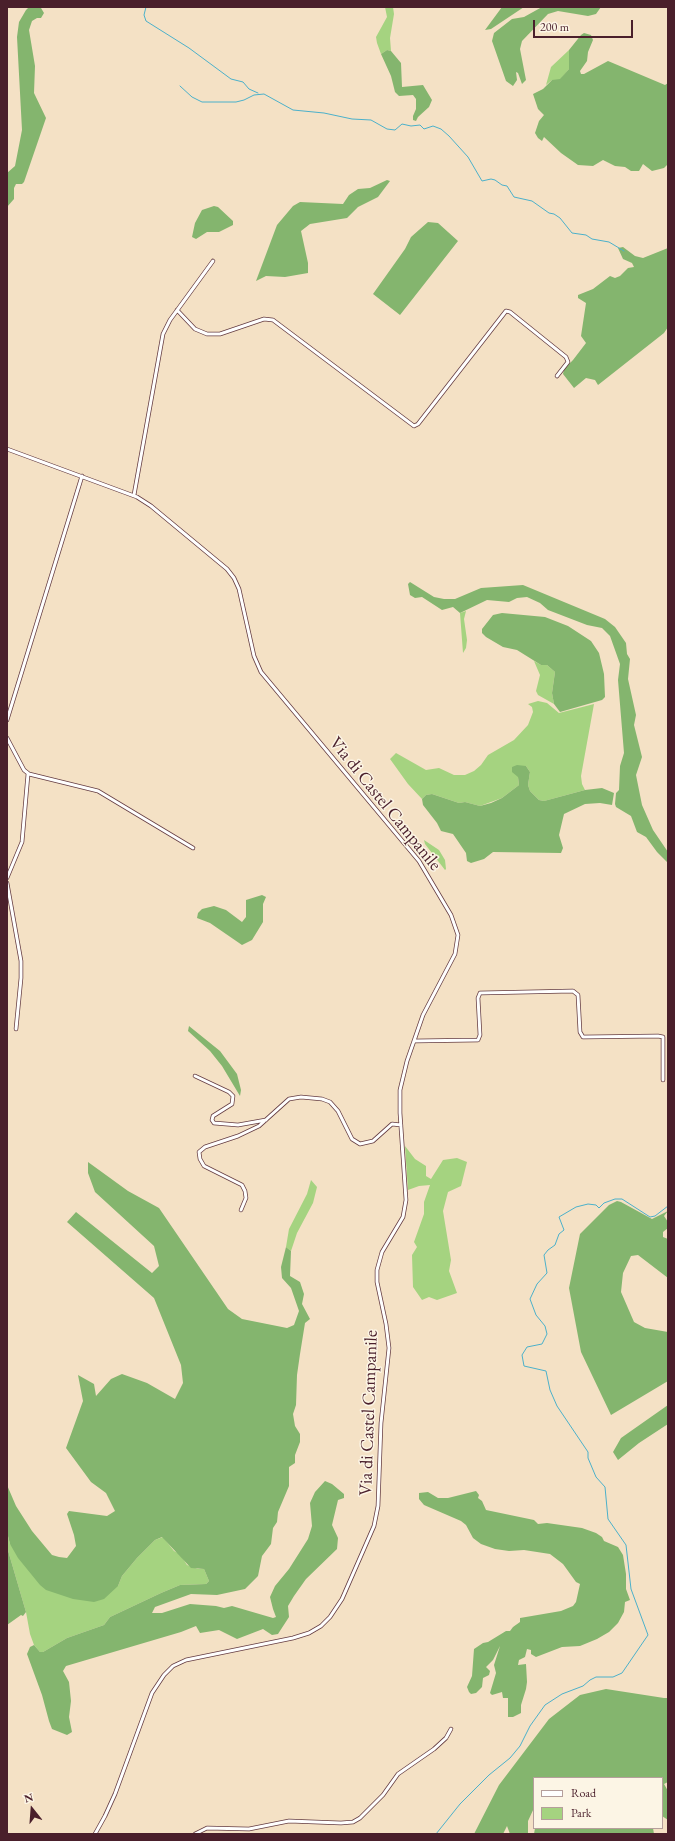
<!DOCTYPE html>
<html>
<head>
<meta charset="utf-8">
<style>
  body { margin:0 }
  #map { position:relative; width:675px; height:1841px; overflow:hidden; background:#f4e1c5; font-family:"EB Garamond",serif }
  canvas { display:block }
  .frame { position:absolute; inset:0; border:8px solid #4a1f2b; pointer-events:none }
  .legend { position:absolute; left:533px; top:1777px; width:130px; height:52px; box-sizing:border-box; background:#fcf5e5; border:1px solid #b59f9b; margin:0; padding:5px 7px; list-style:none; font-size:12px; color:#4a1f2b }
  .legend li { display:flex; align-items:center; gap:8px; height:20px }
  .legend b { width:20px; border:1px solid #b59f9b }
  .north { position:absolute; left:12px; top:1789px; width:40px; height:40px; -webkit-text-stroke:3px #fcf5e5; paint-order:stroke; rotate:343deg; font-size:11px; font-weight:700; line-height:16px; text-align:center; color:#4a1f2b }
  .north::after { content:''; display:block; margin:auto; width:14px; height:18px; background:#4a1f2b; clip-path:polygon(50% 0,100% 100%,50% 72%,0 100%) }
  .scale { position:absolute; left:533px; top:20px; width:100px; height:18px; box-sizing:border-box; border:2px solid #4a1f2b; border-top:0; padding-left:5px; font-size:12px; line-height:14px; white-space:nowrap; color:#4a1f2b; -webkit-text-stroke:3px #fcf5e5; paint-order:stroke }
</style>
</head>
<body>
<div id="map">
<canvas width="675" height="1841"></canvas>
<div class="frame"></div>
<ul class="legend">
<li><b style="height:5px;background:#fff"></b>Road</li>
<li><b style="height:11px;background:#a5d380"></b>Park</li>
</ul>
<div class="north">N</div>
<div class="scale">200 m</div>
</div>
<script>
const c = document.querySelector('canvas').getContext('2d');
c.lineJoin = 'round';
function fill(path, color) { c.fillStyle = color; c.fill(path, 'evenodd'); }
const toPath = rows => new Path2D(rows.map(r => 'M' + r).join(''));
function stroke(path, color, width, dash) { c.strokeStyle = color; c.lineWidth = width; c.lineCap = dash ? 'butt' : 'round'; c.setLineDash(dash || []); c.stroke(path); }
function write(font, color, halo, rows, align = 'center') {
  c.font = font + ' "EB Garamond",serif'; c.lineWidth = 3; c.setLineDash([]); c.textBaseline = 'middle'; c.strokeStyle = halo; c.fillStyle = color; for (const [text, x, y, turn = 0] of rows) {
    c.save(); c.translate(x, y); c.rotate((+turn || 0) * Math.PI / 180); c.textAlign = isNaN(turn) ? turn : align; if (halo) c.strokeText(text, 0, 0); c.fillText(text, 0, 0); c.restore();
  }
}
const green = toPath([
  [385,7,393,7,394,14,390,38,391,51,387,50,381,54,377,43,376,37,387,17],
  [569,50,569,69,560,80,552,80,546,85,551,67],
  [466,611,464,619,467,640,466,648,463,653,460,613],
  [534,661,541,665,547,665,555,672,552,693,554,704,538,695,536,691,540,675],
  [538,701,547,703,559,713,594,704,581,776,582,784,585,790,544,801,539,800,530,791,528,785,530,772,526,766,518,777,519,785,502,798,480,806,465,802,459,803,432,794,426,795,422,799,408,784,390,759,396,753,426,770,439,768,454,775,465,775,474,771,481,765,488,755,514,740,528,725,533,712,532,707,528,704],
  [424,840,439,850,445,860,446,869,445,870,425,844],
  [405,1146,415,1159,426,1166,426,1176,431,1179,443,1160,457,1158,467,1162,461,1186,448,1192,443,1211,451,1260,449,1271,457,1293,437,1300,429,1297,422,1300,413,1287,412,1255,417,1247,414,1242,424,1214,424,1202,430,1185,419,1186,408,1190],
  [311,1180,317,1187,313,1203,297,1233,291,1251,286,1247,289,1229,307,1194],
  [7,1532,10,1544,118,1586,122,1576,137,1558,155,1540,163,1537,174,1551,180,1554,187,1565,198,1569,204,1569,209,1581,206,1584,180,1585,161,1593,110,1617,104,1625,67,1638,43,1652,40,1652,34,1645,30,1634,26,1612,7,1547]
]);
const forest = toPath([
  [29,7,41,8,44,13,41,18,37,18,32,21,29,30,35,66,34,93,46,118,24,182,22,184,16,184,14,188,14,199,7,207,7,173,15,166,22,130,17,37,19,22,26,10],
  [502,7,524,7,491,29,485,30],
  [542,7,601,7,596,14,588,16,558,11,548,14,522,41,520,49,526,80,522,84,518,73,516,72,517,80,513,86,506,81,492,41,494,33,512,19,524,17],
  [584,33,591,35,593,40,588,52,587,61,580,71,581,74,584,74,608,61,665,85,668,83,668,164,664,168,652,171,643,164,639,171,631,171,625,167,615,166,603,160,593,166,578,165,561,153,544,137,542,141,538,138,535,133,539,121,544,115,538,109,533,94,543,89,552,80,560,79,569,69,569,50,581,35],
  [387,50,391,51,401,63,402,87,423,85,432,100,429,107,418,117,416,121,413,120,413,116,416,109,416,99,413,95,399,96,395,92,391,76,381,54],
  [387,180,390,181,378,197,358,207,347,218,310,224,301,231,308,263,308,273,285,277,266,276,256,281,277,225,293,206,300,202,343,204,349,195,358,189,370,188],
  [214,206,218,207,233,221,233,225,219,232,207,232,196,239,192,237,195,223,202,210],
  [428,222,438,223,458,241,400,315,373,294,405,249,411,237],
  [623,247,635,256,643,258,668,248,668,327,664,333,598,385,595,380,586,378,574,388,563,374,564,369,573,360,586,343,581,336,586,303,578,298,578,295,593,289,610,276,615,278,620,276,628,268,634,267,632,263,623,259,618,248],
  [410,582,434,597,444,599,455,599,481,588,523,585,605,619,615,627,626,643,627,654,630,659,628,679,636,715,634,725,642,757,636,775,642,805,653,830,668,852,668,863,657,852,646,837,637,832,631,816,616,807,615,804,616,793,619,790,620,766,624,753,618,680,620,664,610,636,602,628,587,625,548,610,540,603,527,597,517,598,509,602,487,600,460,613,453,607,442,610,422,597,415,598,410,595,408,584],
  [502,613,545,617,568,626,591,641,599,653,604,674,605,697,602,700,560,712,554,704,552,693,555,672,547,665,541,665,517,650,503,647,486,637,482,633,482,629,493,615],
  [517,765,526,766,530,772,528,785,530,791,539,800,544,801,585,790,602,788,614,793,612,805,600,803,585,804,564,814,559,835,563,848,561,853,493,852,484,859,471,863,467,861,466,853,453,834,441,831,437,823,423,805,422,799,426,795,432,794,459,803,465,802,480,806,491,803,502,798,519,785,518,777,512,772,512,767],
  [262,895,266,897,263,904,263,922,252,940,242,945,210,923,197,918,198,913,202,909,214,906,226,910,242,922,246,917,246,900],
  [189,1026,220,1051,237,1074,241,1090,240,1096,222,1066,210,1051,188,1031],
  [88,1162,128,1191,159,1208,228,1309,242,1319,287,1328,294,1325,299,1311,291,1288,282,1278,281,1267,286,1247,291,1251,290,1276,300,1282,304,1294,302,1304,310,1319,305,1323,300,1354,297,1375,296,1405,293,1414,295,1426,300,1434,300,1442,295,1455,295,1463,289,1467,289,1486,278,1512,277,1522,273,1528,271,1544,262,1556,258,1576,245,1589,217,1595,191,1594,155,1607,152,1613,162,1613,190,1604,216,1606,224,1608,232,1606,273,1618,276,1617,273,1609,270,1597,275,1586,289,1569,308,1539,312,1526,310,1503,315,1492,325,1481,332,1484,344,1494,344,1498,338,1500,332,1525,338,1538,337,1549,306,1579,294,1596,288,1606,289,1617,278,1634,272,1635,263,1629,237,1639,219,1630,200,1633,196,1626,181,1632,66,1666,63,1671,69,1682,71,1701,69,1717,72,1732,67,1735,52,1729,49,1721,42,1695,27,1654,30,1647,34,1645,40,1652,43,1652,67,1638,104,1625,110,1617,161,1593,180,1585,206,1584,209,1581,204,1569,191,1568,162,1537,155,1540,137,1558,122,1576,118,1586,104,1599,94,1602,73,1599,46,1590,40,1585,18,1558,10,1544,7,1532,7,1485,16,1506,32,1531,52,1555,59,1557,67,1558,76,1546,74,1535,67,1514,69,1511,107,1516,115,1511,106,1493,91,1482,66,1448,83,1401,78,1375,94,1384,96,1396,111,1379,122,1374,147,1383,175,1399,183,1383,181,1365,154,1298,67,1222,76,1212,152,1273,159,1266,154,1246,95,1192,88,1173],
  [617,1201,621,1202,652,1219,668,1211,664,1216,668,1222,668,1228,663,1232,663,1237,668,1239,668,1278,638,1255,631,1256,623,1273,621,1292,634,1322,645,1328,668,1332,668,1381,611,1415,581,1352,569,1288,580,1234,609,1205],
  [668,1405,668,1424,639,1443,618,1460,613,1452,621,1438],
  [476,1491,479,1495,478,1498,482,1501,486,1510,534,1520,538,1524,547,1523,582,1528,596,1533,602,1537,604,1541,618,1547,623,1555,626,1574,626,1589,630,1600,625,1602,624,1612,618,1623,609,1632,597,1639,580,1646,562,1647,536,1657,531,1654,531,1650,527,1649,525,1657,519,1660,518,1665,526,1664,527,1682,526,1689,521,1705,521,1713,513,1717,508,1717,508,1698,503,1698,502,1692,492,1695,490,1693,496,1673,494,1665,500,1646,493,1660,486,1667,490,1671,489,1675,483,1678,482,1687,476,1693,471,1694,469,1692,467,1687,472,1676,474,1649,483,1643,488,1642,506,1631,510,1631,513,1627,520,1622,520,1618,561,1611,573,1606,576,1602,580,1584,576,1582,563,1564,550,1554,524,1550,509,1551,495,1549,481,1544,473,1538,466,1525,461,1521,424,1505,419,1499,419,1493,428,1492,438,1498,448,1498],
  [7,1547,26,1612,23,1616,21,1615,7,1625],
  [606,1689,664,1698,668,1698,668,1782,664,1784,668,1791,668,1820,662,1816,662,1778,534,1778,534,1808,528,1821,528,1834,510,1834,507,1826,503,1834,474,1834,499,1785,549,1719,580,1695],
  [535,1828,653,1828,654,1834,534,1834]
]);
const stream = toPath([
  [146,7,144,15,146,21,189,48,231,79,243,82,249,89,258,93],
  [180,86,192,97,202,102,236,102,244,100,254,95,264,94,293,110,324,113,352,119,371,120,387,129,395,130,402,124,411,126,420,125,424,129,433,126,441,129,449,136,468,157,482,181,491,179,495,180,502,185,507,186,514,197,532,201,549,213,554,214,560,218,572,233,586,235,592,239,609,242,624,251],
  [436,1834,460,1804,489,1775,510,1758,520,1746,530,1726,545,1705,562,1694,583,1686,590,1680,596,1677,613,1677,622,1673,648,1635,631,1589,626,1545,608,1519,605,1487,596,1477,588,1458,588,1452,557,1406,550,1390,546,1371,524,1366,522,1355,527,1347,542,1344,547,1334,545,1326,536,1315,530,1299,537,1284,547,1273,544,1255,548,1250,555,1245,559,1234,564,1230,559,1217,576,1207,588,1204,596,1205,599,1208,604,1203,615,1199,622,1199,650,1217,655,1216,668,1206]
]);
const minor = toPath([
  [177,310,195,329,207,334,220,334,264,319,273,320,414,426,418,424,506,311,510,312,566,357,568,362,557,376],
  [7,449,137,497,151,506,227,569,234,578,239,589,254,656,261,672,419,861,451,915,458,935,455,954,423,1015,407,1061,400,1090,400,1113,406,1200,403,1217,382,1252,377,1270,377,1282,386,1324,389,1348,381,1423,378,1506,374,1526,342,1599,330,1617,321,1626,309,1633,293,1638,186,1660,173,1666,164,1675,152,1693,115,1794,105,1816,95,1834],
  [134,495,163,334,170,320,213,261],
  [7,720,82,476],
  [7,738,24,770,29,774,98,791,193,848],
  [7,878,22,842,28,774],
  [7,883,21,961,21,978,16,1029],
  [414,1041,478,1040,480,1035,478,998,480,993,573,991,578,995,580,1032,583,1037,658,1036,663,1037,663,1080],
  [195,1076,229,1092,233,1096,232,1104,213,1116,212,1120,214,1123,238,1125,266,1120],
  [241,1210,246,1198,245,1191,242,1185,204,1166,200,1159,199,1152,205,1147,238,1136,259,1126,289,1099,301,1097,322,1099,330,1102,338,1111,352,1139,360,1144,373,1141,392,1124,401,1125],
  [195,1834,207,1828,249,1829,289,1821,341,1823,353,1822,360,1818,383,1795,398,1774,434,1749,446,1738,451,1729]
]);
const streetNames = [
  ["Via di Castel Campanile",385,804,51],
  ["Via di Castel Campanile",369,1413,-88]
];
fill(green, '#a5d380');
fill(forest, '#84b56e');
stroke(stream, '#4bb0ca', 1);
stroke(minor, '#643c42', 4.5);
stroke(minor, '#fff', 3);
write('18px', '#4a1f2b', '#fcf5e5', streetNames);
</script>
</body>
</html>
